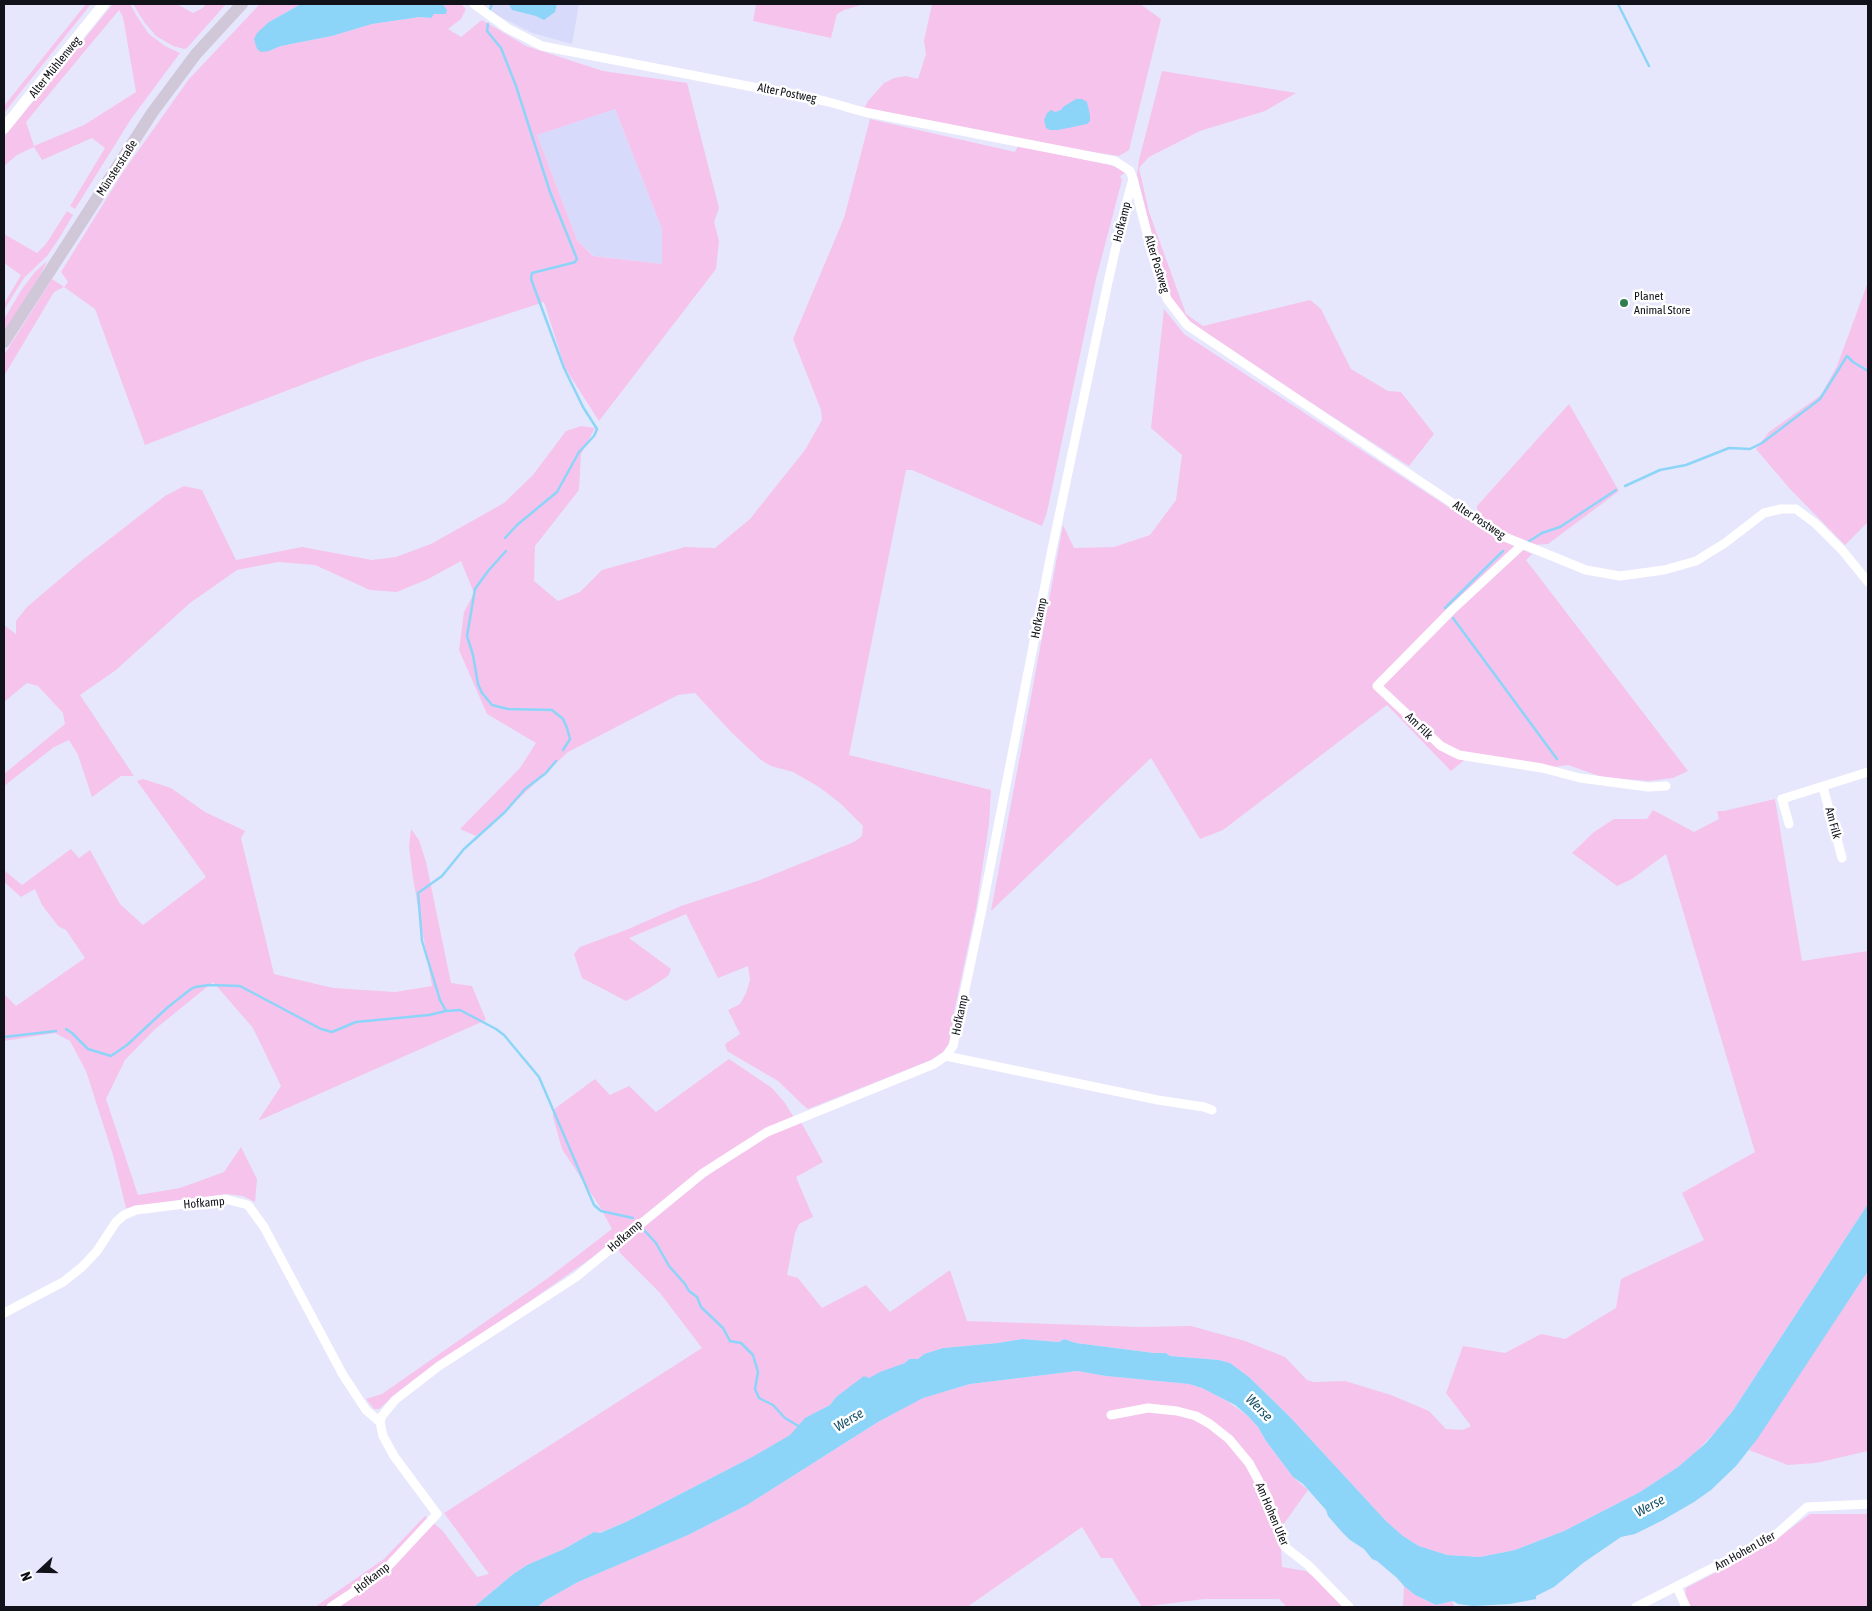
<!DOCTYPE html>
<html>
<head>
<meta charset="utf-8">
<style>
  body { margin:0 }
  #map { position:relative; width:1872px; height:1611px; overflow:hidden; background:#e6e7fc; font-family:"Asap Condensed",sans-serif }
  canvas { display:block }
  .frame { position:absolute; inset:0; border:5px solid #11121a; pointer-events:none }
  .north { position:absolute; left:15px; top:1546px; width:50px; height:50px; -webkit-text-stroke:4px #fff; paint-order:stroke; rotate:249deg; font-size:14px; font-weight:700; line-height:20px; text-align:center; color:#11121a }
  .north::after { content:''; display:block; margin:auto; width:18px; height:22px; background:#11121a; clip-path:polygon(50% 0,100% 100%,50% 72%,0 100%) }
</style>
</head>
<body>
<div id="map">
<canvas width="1872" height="1611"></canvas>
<div class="frame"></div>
<div class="north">N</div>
</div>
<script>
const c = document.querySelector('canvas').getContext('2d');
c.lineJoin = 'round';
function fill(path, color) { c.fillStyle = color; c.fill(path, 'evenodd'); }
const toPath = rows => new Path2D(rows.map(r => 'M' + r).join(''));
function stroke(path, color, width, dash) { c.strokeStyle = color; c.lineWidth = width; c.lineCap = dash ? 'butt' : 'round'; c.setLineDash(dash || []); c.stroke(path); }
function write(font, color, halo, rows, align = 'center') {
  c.font = font + ' "Asap Condensed",sans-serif'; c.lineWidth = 5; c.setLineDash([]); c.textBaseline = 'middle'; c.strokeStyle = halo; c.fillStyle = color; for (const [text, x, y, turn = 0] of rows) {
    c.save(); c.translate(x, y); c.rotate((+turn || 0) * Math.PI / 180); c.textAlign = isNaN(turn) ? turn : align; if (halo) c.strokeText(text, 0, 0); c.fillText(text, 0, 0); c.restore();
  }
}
const built = toPath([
  [490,4,579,4,572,44,532,33,489,11],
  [615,109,662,229,662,264,594,256,577,240,537,135]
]);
const green = toPath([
  [86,4,91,4,4,113,4,106],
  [113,4,130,4,138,18,149,34,165,46,180,53,131,119,75,209,70,206,105,148,92,138,42,160,34,147,17,155,4,166,4,137],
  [119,10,123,17,136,92,84,125,34,146,26,122],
  [133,4,177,4,193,13,201,9,207,4,226,4,187,48,184,49,173,46,156,36,144,22],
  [260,4,301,4,269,22,269,51,281,46,332,36,372,24,420,17,430,18,434,14,446,13,447,10,443,4,461,4,466,9,461,19,448,29,461,37,482,20,526,46,603,71,687,83,719,208,714,222,719,241,716,269,599,421,565,368,544,302,364,361,145,445,95,309,64,287,54,292,4,376,4,355,52,279,64,287,68,282,61,272,123,172,189,79],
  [615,109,662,229,662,264,593,256,577,240,537,135],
  [756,4,864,4,844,10,837,14,831,38,753,21],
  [932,4,1140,4,1161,19,1129,150,1119,156,1041,144,864,109,868,101,884,83,894,78,906,76,918,79,926,54,924,41],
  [1162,71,1296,93,1265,111,1200,131,1149,157,1139,168,1149,212,1186,314,1203,326,1310,300,1321,309,1351,369,1388,391,1401,392,1434,434,1409,466,1240,357,1187,319,1171,299,1152,235,1137,175,1139,160],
  [870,119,1015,152,1018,146,1110,165,1120,169,1125,173,1120,176,1122,180,1096,279,1047,512,1042,526,912,470,906,470,849,755,991,790,989,824,976,909,954,1012,950,1042,944,1051,931,1060,808,1109,803,1105,778,1081,727,1051,725,1044,740,1034,728,1010,740,1004,746,993,750,980,748,966,718,978,686,914,629,938,671,969,668,976,648,989,626,1001,582,978,574,954,580,947,626,930,681,906,760,880,854,842,862,836,863,826,841,804,819,787,793,772,771,766,761,760,732,733,695,693,678,695,568,752,495,821,476,836,460,829,520,768,536,743,487,714,459,650,464,612,474,593,461,561,428,579,397,592,370,590,315,565,278,562,237,570,190,603,116,670,80,695,134,776,121,776,92,797,78,755,69,740,54,747,4,786,4,774,65,724,63,713,38,686,27,683,4,702,4,625,16,634,16,621,27,607,80,562,165,496,184,486,202,490,236,560,302,547,372,560,396,557,431,544,504,503,533,475,566,431,581,426,595,428,581,454,579,490,535,546,534,581,558,601,580,592,602,570,685,547,715,548,750,519,805,450,822,420,821,410,793,339,844,218],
  [67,211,73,215,58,240,47,256,24,278,4,310,4,304,21,275,4,263,4,234,37,253,46,244],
  [47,261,38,280,4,332,4,319,22,289,35,272],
  [1868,282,1868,522,1845,545,1790,489,1756,449,1769,432,1821,395,1837,366],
  [1164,309,1184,334,1494,537,1532,554,1526,560,1688,771,1673,778,1649,781,1602,777,1568,765,1553,767,1473,753,1451,771,1387,705,1223,830,1200,839,1151,758,991,911,1063,525,1074,548,1114,547,1150,535,1176,500,1182,455,1151,428],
  [1569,404,1619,491,1548,544,1531,545,1503,533,1478,515,1477,506],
  [143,779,171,788,205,812,245,831,241,838,274,974,333,988,395,992,432,986,413,878,409,847,411,829,419,840,426,862,451,983,472,986,486,1020,258,1121,281,1086,253,1028,213,982,154,1030,125,1060,106,1099,138,1195,180,1188,224,1172,241,1147,257,1179,255,1202,243,1196,227,1194,126,1208,113,1155,86,1071,70,1041,55,1033,4,1041,4,994,16,1006,85,958,66,930,58,926,42,905,35,889,21,897,4,882,4,870,22,885,71,849,79,858,90,850,120,904,143,925,206,877,137,781],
  [1775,799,1802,961,1868,951,1868,1204,1732,1412,1719,1428,1695,1453,1678,1467,1640,1492,1564,1531,1515,1550,1480,1557,1447,1555,1419,1546,1403,1536,1386,1521,1290,1417,1249,1377,1230,1363,1219,1360,1170,1356,1166,1353,1154,1353,1076,1343,1064,1339,1059,1342,1022,1339,998,1343,943,1348,924,1354,918,1359,909,1359,905,1363,869,1378,847,1390,836,1397,830,1405,806,1418,791,1435,754,1456,628,1521,599,1533,594,1532,564,1549,527,1565,512,1575,474,1607,315,1607,384,1559,425,1516,442,1530,477,1577,489,1574,444,1513,702,1348,660,1293,620,1253,615,1239,590,1259,390,1399,379,1409,374,1409,366,1399,382,1394,548,1278,612,1229,600,1207,562,1149,553,1117,553,1110,595,1079,610,1095,629,1086,656,1112,729,1059,772,1088,785,1103,793,1116,801,1122,823,1162,796,1177,813,1217,799,1224,795,1233,787,1275,798,1278,822,1308,866,1285,890,1312,950,1270,967,1321,1139,1327,1191,1326,1245,1341,1285,1357,1307,1380,1314,1382,1345,1381,1391,1395,1429,1411,1446,1429,1463,1430,1471,1426,1446,1393,1463,1346,1505,1353,1541,1334,1565,1339,1616,1308,1621,1279,1704,1240,1682,1193,1755,1152,1666,854,1632,879,1617,886,1572,853,1594,832,1614,819,1647,819,1653,810,1694,832,1719,819,1717,811,1724,811],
  [1868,1271,1868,1451,1816,1463,1788,1465,1749,1450],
  [1077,1371,1106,1376,1189,1384,1202,1388,1227,1401,1248,1416,1258,1427,1266,1441,1293,1477,1308,1490,1280,1529,1285,1542,1281,1551,1282,1567,1306,1571,1326,1587,1343,1607,1287,1607,1279,1599,1204,1599,1142,1607,1112,1558,1101,1558,1082,1527,967,1607,537,1607,546,1600,578,1582,688,1535,747,1505,878,1422,922,1398,970,1384],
  [1810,1514,1868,1514,1868,1607,1691,1607,1685,1595,1686,1588,1770,1544],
  [1404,1586,1415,1595,1436,1605,1453,1601,1454,1607,1403,1607]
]);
const water = toPath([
  [301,4,443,4,447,10,446,14,434,14,431,18,420,17,372,24,332,36,281,46,269,51,261,52,257,49,254,39,257,33,269,22],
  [509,4,557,4,555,12,544,20,536,16,512,10],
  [1076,99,1082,99,1087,102,1090,115,1090,121,1087,124,1058,130,1050,130,1046,128,1044,120,1047,113,1051,110,1055,112,1061,110,1063,107],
  [1868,1204,1868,1271,1758,1438,1736,1466,1711,1490,1694,1502,1663,1520,1635,1534,1621,1537,1583,1563,1554,1587,1536,1596,1536,1599,1510,1604,1473,1606,1458,1604,1453,1601,1436,1605,1415,1595,1404,1586,1397,1578,1377,1561,1372,1559,1364,1549,1350,1540,1341,1531,1328,1516,1326,1510,1303,1484,1293,1477,1266,1441,1258,1427,1248,1416,1235,1405,1202,1388,1189,1384,1106,1376,1077,1371,970,1384,923,1398,878,1422,747,1505,688,1535,578,1582,546,1600,537,1607,474,1607,512,1575,527,1565,564,1549,594,1532,600,1533,628,1521,754,1456,790,1435,805,1418,830,1405,836,1397,864,1376,869,1378,880,1372,905,1363,909,1359,918,1359,924,1354,943,1348,998,1343,1022,1339,1059,1342,1064,1339,1076,1343,1154,1353,1166,1353,1170,1356,1219,1360,1230,1363,1249,1377,1290,1417,1386,1521,1403,1536,1419,1546,1447,1555,1480,1557,1515,1550,1564,1531,1640,1492,1678,1467,1706,1443,1732,1412]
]);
const stream = toPath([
  [1618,4,1649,66],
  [490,9,492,4],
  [488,24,487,31,501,48,516,86,550,192,577,259,575,262,572,263,532,273,531,279,564,368,583,407,597,429,594,436,579,452,557,492,517,525,505,538],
  [1625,486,1660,470,1686,465,1729,448,1750,449,1762,443,1820,399,1847,356,1853,362,1868,371],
  [1528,542,1542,533,1560,527,1616,490],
  [506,551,488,571,475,589,467,636,473,655,478,684,482,693,492,705,508,709,552,710,563,719,567,728,570,739,563,750],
  [1445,608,1503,551],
  [1453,618,1557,759],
  [556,761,546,773,525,789,505,812,464,849,442,876,418,893,422,941,440,1000,446,1011,460,1010,496,1029,504,1035,539,1077,594,1205,601,1211,633,1218],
  [66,1029,72,1033,88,1049,111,1056,127,1045,168,1007,191,989,195,987,209,985,240,986,321,1029,332,1032,356,1022,429,1015,446,1011],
  [4,1037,56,1031],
  [643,1229,656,1243,669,1266,685,1284,689,1291,697,1297,701,1307,723,1328,730,1341,741,1343,753,1355,758,1372,755,1389,759,1398,773,1405,785,1418,800,1427]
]);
const minor = toPath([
  [474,4,507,28,542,46,825,101,864,112,1115,161,1130,171,1133,179,1155,264,1167,299,1187,325,1500,535,1586,570,1620,576,1664,570,1696,561,1725,543,1764,513,1781,509,1796,509,1816,524,1842,550,1868,582],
  [1522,545,1452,610,1377,686,1441,746,1459,755,1542,768,1580,778,1648,787,1666,786],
  [1823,787,1842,858],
  [1789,824,1782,799,1868,772],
  [946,1056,1158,1100,1204,1107,1212,1110],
  [4,1313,63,1282,82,1267,97,1251,116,1222,124,1215,136,1210,225,1199,248,1205,264,1227,343,1375,366,1410,380,1422],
  [1111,1415,1148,1408,1177,1411,1196,1416,1210,1424,1229,1439,1249,1463,1267,1496,1285,1547,1308,1565,1349,1607],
  [1677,1587,1686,1607],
  [331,1607,382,1573,437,1514,394,1456,383,1436,380,1422,382,1416,395,1400,439,1366,576,1277,703,1173,767,1132,934,1064,946,1056,953,1046,981,914,1051,554,1108,282,1123,216,1133,179],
  [1636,1607,1773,1537,1807,1507,1868,1504]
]);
const tertiary = toPath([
  [4,128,104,4]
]);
const secondary = toPath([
  [4,342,152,113,196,54,242,4]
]);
const markers = [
  [1624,303,5,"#317f50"]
];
const streetNames = [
  ["Alter Mühlenweg",55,67,-51],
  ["Alter Postweg",787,93,11],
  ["Münsterstraße",117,168,-57],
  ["Hofkamp",1122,222,-76],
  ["Alter Postweg",1157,264,73],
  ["Alter Postweg",1479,520,33],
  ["Hofkamp",1039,618,-79],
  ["Am Filk",1419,726,44],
  ["Am Filk",1833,823,75],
  ["Hofkamp",960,1015,-78],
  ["Hofkamp",204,1203,-5],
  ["Hofkamp",625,1236,-41],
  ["Am Hohen Ufer",1272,1514,67],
  ["Am Hohen Ufer",1745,1551,-29],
  ["Hofkamp",372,1578,-38]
];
const poiNames = [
  ["Planet",1634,296],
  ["Animal Store",1634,310]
];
const waterNames = [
  ["Werse",1259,1408,45],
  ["Werse",849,1420,-31],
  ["Werse",1650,1506,-28]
];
fill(built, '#d7dafb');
fill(green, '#f6c3ec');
fill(water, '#8cd5f8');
stroke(stream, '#8cd5f8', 2.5);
stroke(minor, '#fff', 9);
stroke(tertiary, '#fff', 11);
stroke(secondary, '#d0c7d9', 12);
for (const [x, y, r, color] of markers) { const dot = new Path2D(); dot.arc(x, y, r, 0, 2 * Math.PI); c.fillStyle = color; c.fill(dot); stroke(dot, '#fff', 2); }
write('12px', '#11121a', '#fff', streetNames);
write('12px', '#11121a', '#fff', poiNames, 'left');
write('italic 14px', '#18526a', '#fff', waterNames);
</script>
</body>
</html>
